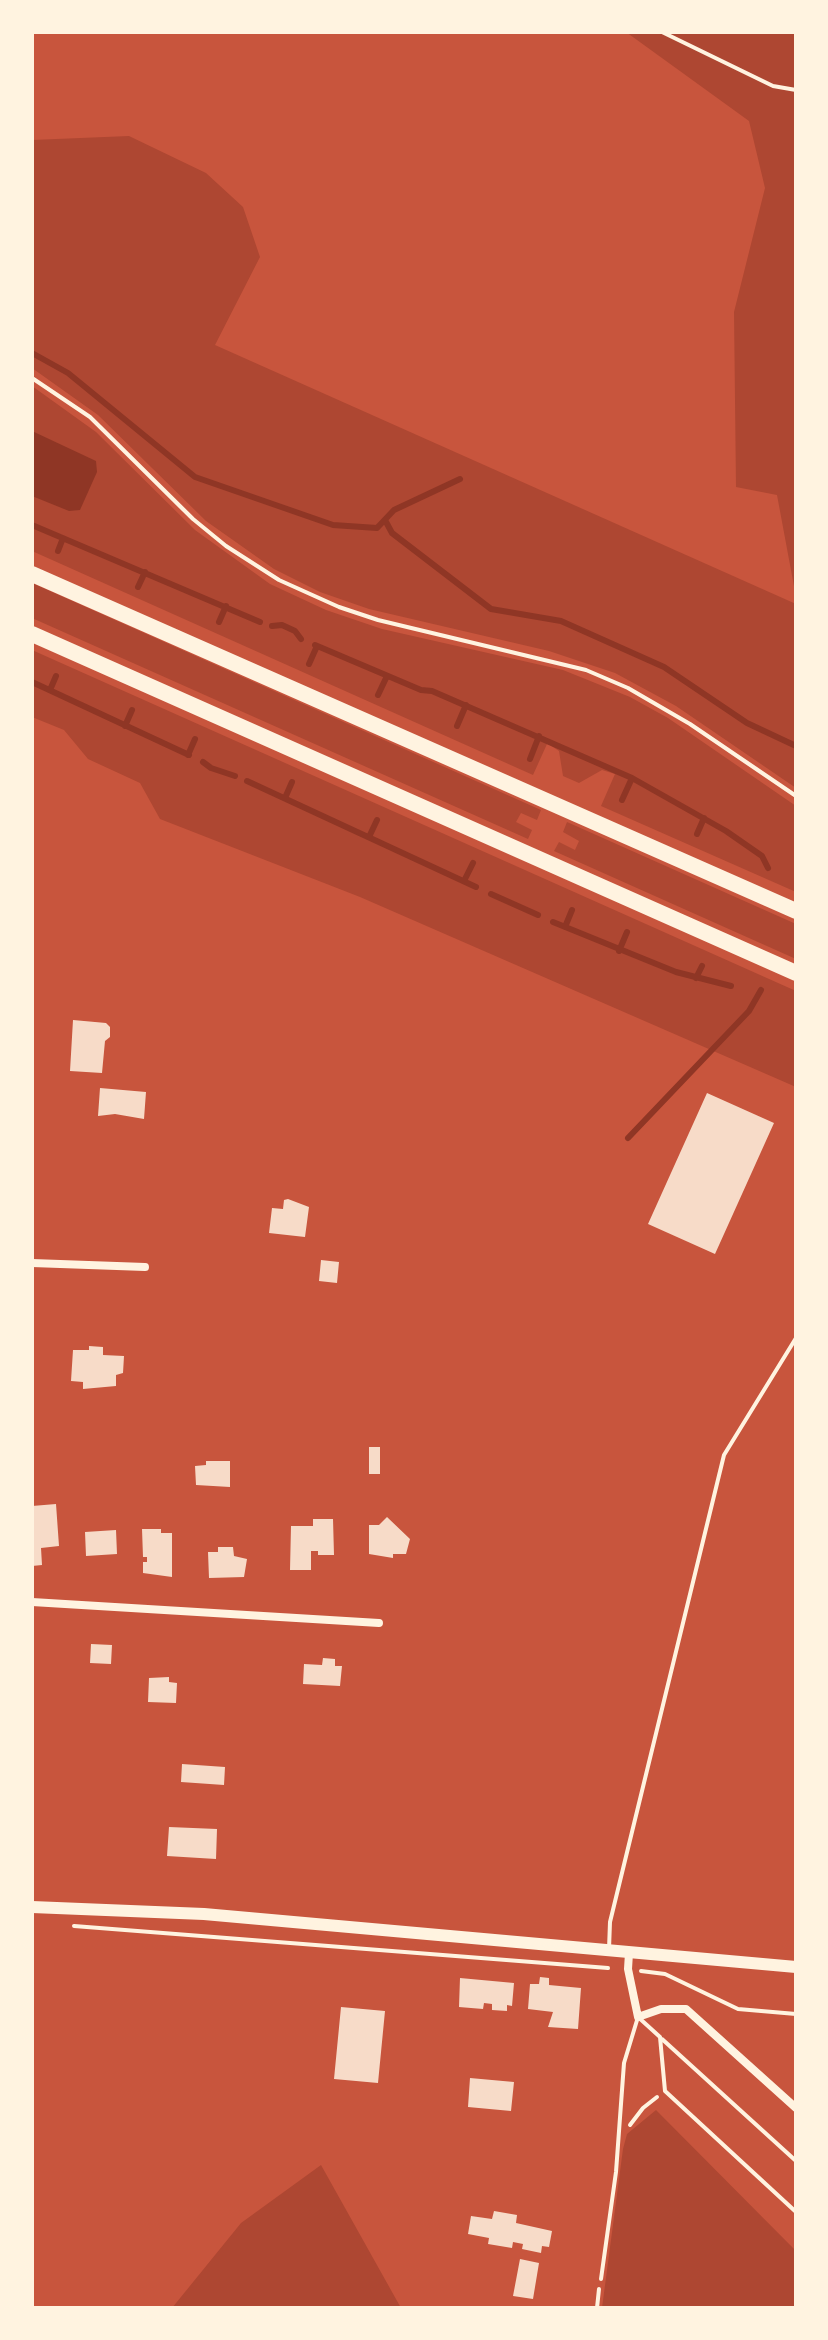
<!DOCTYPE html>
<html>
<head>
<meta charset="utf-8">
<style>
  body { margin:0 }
  #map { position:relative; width:828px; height:2340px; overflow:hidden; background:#c8553d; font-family:Inter,sans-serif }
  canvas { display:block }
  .frame { position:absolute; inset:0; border:34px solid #fff3e0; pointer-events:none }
</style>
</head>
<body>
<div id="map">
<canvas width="828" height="2340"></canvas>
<div class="frame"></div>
</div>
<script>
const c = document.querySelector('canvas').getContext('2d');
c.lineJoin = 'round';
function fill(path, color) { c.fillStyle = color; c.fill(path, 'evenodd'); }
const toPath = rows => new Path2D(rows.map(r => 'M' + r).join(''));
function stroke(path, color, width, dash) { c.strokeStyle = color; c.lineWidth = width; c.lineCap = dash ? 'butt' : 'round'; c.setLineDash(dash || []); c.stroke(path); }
const green = toPath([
  [626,32,796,32,796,597,777,495,736,487,734,312,765,188,749,121],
  [129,136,206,173,243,207,260,257,215,345,796,604,796,788,676,706,615,673,549,651,369,609,320,592,274,569,206,521,98,415,32,368,32,140],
  [32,386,96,432,195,530,270,584,326,610,382,629,563,670,630,697,668,718,796,806,796,892,601,806,615,774,602,770,579,783,563,776,559,751,550,745,547,744,533,775,32,551],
  [32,583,541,810,537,820,521,813,516,822,532,830,528,839,32,618],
  [32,650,796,991,796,1087,360,897,160,819,140,783,88,759,64,730,32,717],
  [567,822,796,924,796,959,554,851,559,842,575,850,579,841,563,832],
  [656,2110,796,2251,796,2308,602,2308,623,2149,627,2134],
  [321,2165,401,2308,172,2308,241,2223]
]);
const water = toPath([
  [32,431,96,461,97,472,80,510,69,511,32,496]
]);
const stream = toPath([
  [32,353,68,373,195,477,333,525,377,528,394,510,460,479],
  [385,520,392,533,491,609,561,621,664,667,747,723,796,746],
  [32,525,260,622],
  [58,551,63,538],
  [138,587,145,572],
  [219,622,226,606],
  [272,626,282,625,295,631,301,639],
  [315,645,421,690,432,691,632,778,726,831,762,856,768,868],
  [309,664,317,646],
  [32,682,189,755],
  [50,690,56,676],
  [378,695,387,676],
  [125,726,132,710],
  [457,726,466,705],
  [188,755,195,739],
  [530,759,539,736],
  [203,762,211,768,235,776],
  [247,781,476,887],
  [285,798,292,782],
  [622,800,632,778],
  [697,834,704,818],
  [369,837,377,820],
  [464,881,473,863],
  [491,894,538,915],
  [553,922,676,972,731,986],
  [565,927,572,910],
  [619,951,627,932],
  [696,978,702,966],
  [628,1138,749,1011,761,990]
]);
const building = toPath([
  [73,1020,106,1023,110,1027,110,1037,105,1041,102,1073,70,1071],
  [100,1088,146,1092,144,1119,115,1114,98,1116],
  [707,1093,774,1123,715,1254,648,1224],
  [288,1199,309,1207,305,1237,269,1233,272,1208,283,1209,284,1200],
  [321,1260,339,1262,337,1283,319,1281],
  [89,1346,103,1347,103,1355,124,1356,123,1373,116,1375,116,1386,83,1389,83,1382,71,1381,73,1350,89,1350],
  [369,1447,380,1447,380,1474,369,1474],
  [206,1461,230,1461,230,1487,196,1485,195,1466,206,1465],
  [56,1504,59,1546,41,1548,42,1565,32,1566,32,1506],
  [387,1517,410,1539,406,1554,393,1554,393,1558,369,1554,369,1525,379,1525],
  [313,1519,333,1519,334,1555,318,1555,318,1551,311,1551,311,1570,290,1570,291,1526,313,1526],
  [142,1529,161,1529,161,1533,172,1533,172,1577,143,1573,143,1562,147,1562,147,1557,143,1557],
  [116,1530,117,1554,86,1556,85,1532],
  [218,1547,233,1547,234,1556,247,1559,244,1577,209,1578,208,1552,218,1552],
  [91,1644,112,1645,111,1664,90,1663],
  [323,1658,335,1659,335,1666,342,1666,340,1686,303,1684,304,1664,322,1665],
  [169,1677,169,1682,177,1683,176,1703,148,1702,149,1678],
  [182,1764,225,1767,224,1785,181,1782],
  [169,1827,217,1829,216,1859,167,1856],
  [540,1977,549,1978,549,1985,581,1988,578,2029,548,2027,553,2012,528,2009,530,1984,539,1984],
  [460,1978,514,1983,512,2006,507,2005,507,2011,492,2010,492,2004,484,2003,483,2009,459,2007],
  [341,2007,385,2011,378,2083,334,2079],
  [470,2078,514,2082,511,2111,468,2107],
  [494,2211,517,2215,516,2223,552,2231,549,2247,542,2246,541,2253,522,2249,523,2244,513,2242,512,2248,488,2244,489,2238,468,2234,471,2216,492,2219],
  [520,2259,539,2263,533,2299,513,2296]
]);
const path = toPath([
  [662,32,773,86,796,90],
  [74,1926,608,1968],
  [641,1971,665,1974,738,2009,796,2014],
  [630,2125,643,2108,657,2097],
  [597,2308,599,2289]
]);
const service = toPath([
  [32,378,90,417,193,519,226,546,279,580,339,607,378,620,586,670,628,688,690,724,796,796],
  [609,1949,610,1922,724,1455,796,1338],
  [662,2039,796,2161],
  [601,2279,616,2172,624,2063,638,2017,660,2037,665,2091,796,2212]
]);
const minor = toPath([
  [32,1263,145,1267],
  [32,1602,379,1623],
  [629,1953,628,1969,638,2017,661,2009,686,2009,796,2108]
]);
const secondary = toPath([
  [32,1907,204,1914,796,1967]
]);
const motorway = toPath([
  [32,574,796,911],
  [32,634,796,973]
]);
fill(green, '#ae4732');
fill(water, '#8f3625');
stroke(stream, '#8f3625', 6);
fill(building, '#f7dbc8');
stroke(path, '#fff3e0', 4);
stroke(service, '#fff3e0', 4);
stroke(minor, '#fff3e0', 8);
stroke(secondary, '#fff3e0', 12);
stroke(motorway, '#fff3e0', 16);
</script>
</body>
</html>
